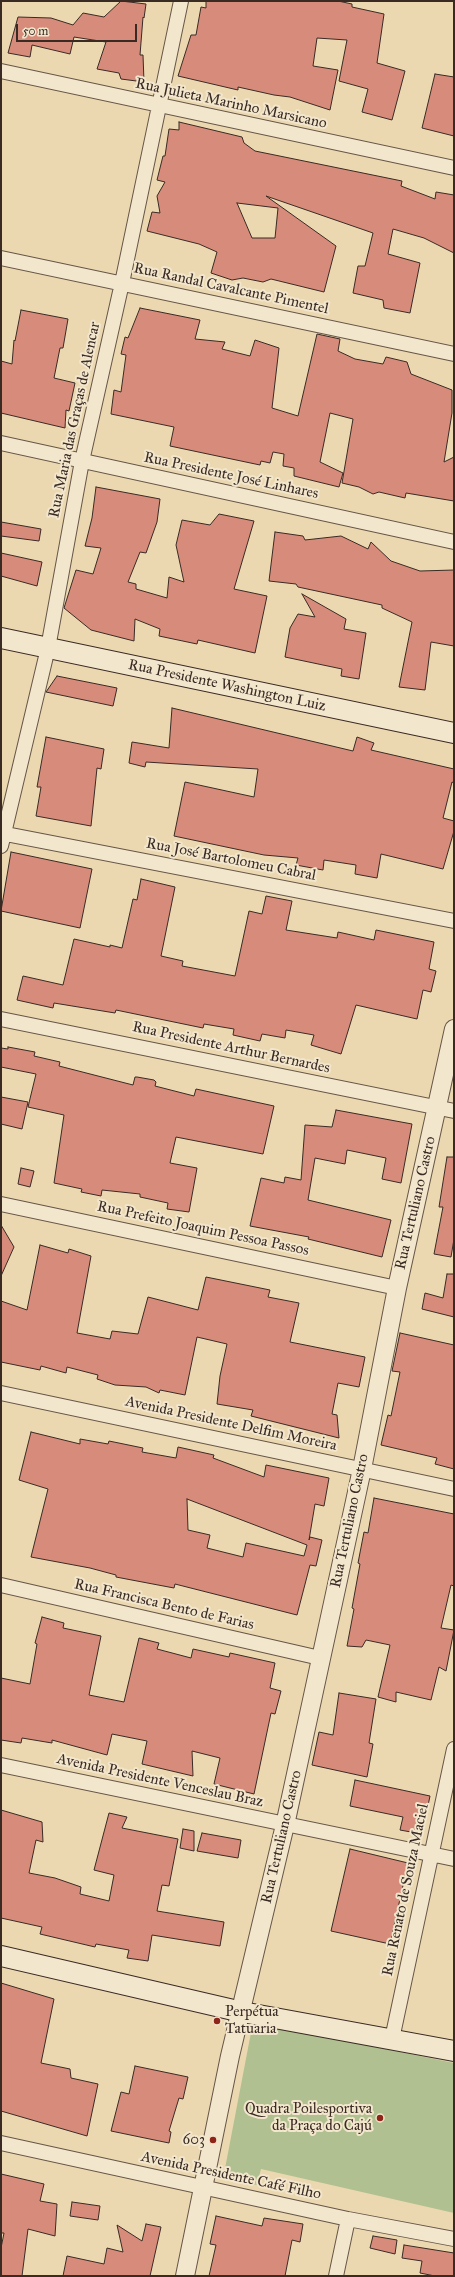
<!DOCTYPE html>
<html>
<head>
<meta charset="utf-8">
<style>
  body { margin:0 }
  #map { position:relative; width:455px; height:2277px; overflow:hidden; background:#ebd8b1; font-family:"IM FELL Great Primer",serif }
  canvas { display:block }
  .frame { position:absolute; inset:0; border:2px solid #3a2a24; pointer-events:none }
  .scale { position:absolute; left:16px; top:24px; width:121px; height:18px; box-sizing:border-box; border:2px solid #3a2a24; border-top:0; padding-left:5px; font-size:12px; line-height:14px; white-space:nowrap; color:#3a2a24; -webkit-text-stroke:3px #f2e6cc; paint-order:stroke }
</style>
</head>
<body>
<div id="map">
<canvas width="455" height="2277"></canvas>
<div class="frame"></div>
<div class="scale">50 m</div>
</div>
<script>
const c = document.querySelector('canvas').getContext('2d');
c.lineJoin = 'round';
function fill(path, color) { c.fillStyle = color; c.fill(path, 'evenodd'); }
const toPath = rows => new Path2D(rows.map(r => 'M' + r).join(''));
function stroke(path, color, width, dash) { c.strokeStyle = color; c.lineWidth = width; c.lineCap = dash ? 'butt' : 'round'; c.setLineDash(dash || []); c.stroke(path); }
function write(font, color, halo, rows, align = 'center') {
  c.font = font + ' "IM FELL Great Primer",serif'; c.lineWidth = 4; c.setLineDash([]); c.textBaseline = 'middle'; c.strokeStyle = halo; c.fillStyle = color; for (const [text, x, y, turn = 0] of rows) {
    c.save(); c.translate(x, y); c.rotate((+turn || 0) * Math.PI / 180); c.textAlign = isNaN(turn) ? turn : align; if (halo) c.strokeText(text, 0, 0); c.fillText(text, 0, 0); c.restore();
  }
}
const green = toPath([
  [253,2022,454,2063,454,2213,261,2169,257,2185,223,2179]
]);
const building = toPath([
  [121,1,146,4,144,18,143,17,140,55,143,55,144,82,121,79,119,73,97,69,106,42,74,37,70,54,32,45,30,57,8,53,18,17,51,18,73,25,83,13,104,17,121,1],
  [206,1,338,1,352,4,352,7,384,14,377,63,405,71,392,120,362,112,368,89,339,81,347,40,317,38,313,66,338,70,330,110,290,97,274,95,238,87,238,90,178,76,191,35,196,35,201,7,206,8,206,1],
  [435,74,454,77,454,136,422,128,435,74],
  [179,122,242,137,244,143,255,151,402,181,401,186,435,199,436,192,454,195,454,253,424,238,393,229,388,254,420,263,410,313,384,308,383,300,353,293,358,266,365,266,373,233,266,196,336,246,324,292,271,279,263,282,243,278,232,280,211,273,217,252,199,244,147,231,152,212,160,213,157,196,165,182,157,180,163,156,165,156,169,129,179,130,179,122],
  [237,203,278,208,275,238,252,238,237,203],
  [140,308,200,320,195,339,225,342,222,349,250,356,255,340,279,348,272,408,298,416,317,334,340,339,338,351,355,359,383,364,386,357,407,362,411,374,452,390,452,413,444,462,454,457,454,501,406,493,405,498,379,492,373,494,359,487,342,483,353,419,330,413,320,462,343,473,339,487,294,476,294,468,283,466,284,454,273,452,270,463,261,461,260,465,170,446,174,427,111,414,114,390,121,392,126,355,121,354,125,337,128,338,140,308],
  [21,310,68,319,63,348,60,348,54,378,75,383,69,411,66,410,65,428,1,413,1,361,12,364,14,340,15,341,21,310],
  [96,487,160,499,157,522,146,553,140,552,128,582,136,584,136,589,167,598,169,577,184,582,176,545,182,520,210,525,219,514,254,521,234,589,267,596,255,653,198,640,197,644,159,636,160,629,135,619,134,641,91,630,64,608,76,570,93,574,101,548,85,546,92,518,96,487],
  [1,522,41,529,39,541,1,536,1,522],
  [275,532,303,536,305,540,341,536,368,549,371,542,391,561,420,571,454,570,454,646,431,642,425,690,399,687,412,622,382,608,382,605,298,587,296,584,269,581,275,532],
  [1,553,42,562,37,586,1,576,1,553],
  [302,594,346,619,344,629,366,633,359,679,341,676,342,669,285,657,290,628,298,614,315,617,302,594],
  [57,676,117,688,113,706,46,692,57,676],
  [172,708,353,751,357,737,374,743,371,750,454,769,454,783,452,782,443,818,454,821,454,831,443,869,381,854,377,878,355,874,356,865,324,860,323,870,296,865,298,858,264,855,174,836,185,782,254,797,258,769,146,762,145,767,129,763,132,742,169,748,172,708],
  [46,737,104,749,101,769,97,768,91,826,36,816,41,787,37,787,46,737],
  [11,852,92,869,80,928,1,911,11,852],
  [141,879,175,887,161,956,183,961,182,966,235,976,249,911,262,914,266,896,292,901,286,930,337,938,338,932,374,940,376,930,434,942,429,969,436,971,431,992,423,990,417,1019,356,1005,341,1054,311,1045,314,1035,286,1030,285,1038,262,1034,260,1041,233,1035,234,1029,204,1024,203,1028,116,1010,115,1013,54,1003,53,1008,17,1000,23,976,63,985,74,939,110,947,110,945,122,948,133,899,137,900,141,879],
  [8,1047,35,1052,34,1056,60,1062,59,1066,133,1085,135,1077,137,1077,154,1080,156,1082,155,1086,194,1096,196,1089,274,1106,263,1154,176,1137,170,1163,197,1168,189,1212,167,1209,168,1203,140,1197,140,1194,102,1190,101,1196,81,1192,82,1189,54,1183,64,1115,28,1107,36,1074,1,1067,1,1048,8,1049,8,1047],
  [1,1097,28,1102,22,1129,1,1124,1,1097],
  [336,1110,412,1124,401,1183,382,1179,386,1158,347,1150,345,1164,315,1158,308,1200,391,1220,382,1257,308,1239,309,1237,250,1226,261,1178,284,1183,285,1177,301,1180,305,1125,332,1127,336,1110],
  [447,1157,454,1157,454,1239,451,1257,434,1254,443,1207,439,1207,447,1157],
  [21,1168,34,1171,30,1187,18,1184,21,1168],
  [1,1225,14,1247,1,1276,1,1225],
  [40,1245,68,1253,69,1249,91,1256,77,1333,110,1339,112,1331,138,1334,148,1297,198,1310,206,1277,270,1290,268,1297,299,1303,290,1342,365,1357,359,1387,338,1383,332,1414,337,1415,339,1438,251,1416,253,1410,217,1404,220,1376,227,1344,197,1337,185,1395,160,1390,159,1393,146,1387,115,1385,97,1379,98,1375,67,1367,66,1373,41,1366,40,1370,1,1362,1,1301,27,1310,40,1245],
  [447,1274,454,1274,454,1317,422,1309,425,1293,443,1298,447,1274],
  [400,1333,454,1345,454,1469,435,1464,437,1458,381,1445,388,1415,391,1416,400,1372,392,1371,400,1333],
  [31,1432,80,1444,80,1439,108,1444,109,1441,143,1448,142,1452,176,1458,178,1447,214,1455,213,1458,264,1477,266,1465,329,1478,324,1506,315,1504,309,1540,310,1537,322,1540,316,1566,310,1565,297,1615,175,1584,174,1588,137,1581,116,1577,116,1575,90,1568,31,1557,48,1489,19,1480,31,1432],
  [187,1499,307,1545,304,1556,246,1543,243,1557,207,1548,210,1535,188,1530,187,1499],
  [374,1498,454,1514,454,1586,451,1585,441,1628,454,1630,446,1671,439,1667,431,1700,396,1692,396,1702,378,1697,390,1645,366,1640,362,1647,347,1646,354,1609,352,1608,360,1564,358,1563,364,1532,368,1533,374,1498],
  [42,1617,64,1623,63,1628,101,1636,89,1695,124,1702,139,1638,159,1643,157,1649,191,1658,193,1649,229,1657,230,1653,275,1663,270,1688,281,1691,275,1714,271,1713,254,1794,214,1784,220,1758,192,1751,193,1776,142,1764,147,1741,112,1734,107,1755,52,1740,52,1743,22,1738,21,1743,1,1740,1,1678,30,1684,37,1644,35,1643,42,1617],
  [339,1693,376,1699,369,1743,373,1744,367,1777,312,1765,319,1732,333,1735,339,1693],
  [355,1780,430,1796,422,1834,400,1830,403,1817,350,1806,355,1780],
  [1,1810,42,1822,43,1842,36,1840,29,1873,55,1878,81,1887,80,1894,109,1901,114,1875,94,1870,109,1813,127,1817,122,1828,178,1839,169,1886,162,1885,157,1911,224,1922,220,1946,152,1935,148,1961,127,1958,129,1950,96,1944,95,1947,40,1934,42,1927,1,1918,1,1810],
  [183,1829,194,1831,194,1851,180,1848,183,1829],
  [202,1833,241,1840,238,1858,197,1851,202,1833],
  [350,1849,408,1863,390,1944,331,1931,350,1849],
  [1,1983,54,1999,41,2063,70,2069,71,2078,98,2084,87,2136,1,2111,1,1983],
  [135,2066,188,2077,183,2099,179,2098,169,2131,171,2132,169,2143,111,2131,121,2092,129,2094,135,2066],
  [1,2174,44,2184,40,2201,57,2204,55,2236,28,2229,22,2276,1,2276,1,2248,4,2233,1,2233,1,2174],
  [72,2202,100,2206,98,2220,70,2216,72,2202],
  [216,2216,262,2226,264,2218,303,2224,300,2242,292,2240,285,2276,209,2276,216,2245,210,2244,216,2216],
  [146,2224,161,2227,150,2276,63,2276,67,2256,104,2264,107,2248,123,2252,117,2225,142,2241,146,2224],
  [373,2236,397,2240,395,2254,370,2248,373,2236],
  [404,2245,454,2253,454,2276,435,2276,420,2273,422,2261,402,2258,404,2245]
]);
const minor = toPath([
  [1,71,454,168],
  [1,258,454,354],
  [1,443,454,542],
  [1,833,454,921],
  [1,846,48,648,82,461,122,283,181,1],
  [1,1019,454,1111],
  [1,1204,397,1288],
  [1,1393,454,1489],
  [1,1585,320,1658],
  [1,1765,454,1859],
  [392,2039,454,1749],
  [1,2143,348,2219,454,2239],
  [336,2276,348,2219]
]);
const tertiary = toPath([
  [185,2276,230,2056,285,1825,362,1469,397,1288,454,1029]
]);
const secondary = toPath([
  [1,638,454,733],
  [1,1956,242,2012,454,2051]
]);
const markers = [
  [217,2021,4,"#8f2418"],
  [380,2118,4,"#8f2418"],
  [213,2140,4,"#8f2418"]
];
const streetNames = [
  ["Rua Julieta Marinho Marsicano",231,104,12],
  ["Rua Randal Cavalcante Pimentel",231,289,12],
  ["Rua Maria das Graças de Alencar",75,420,-78],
  ["Rua Presidente José Linhares",231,476,12],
  ["Rua Presidente Washington Luiz",227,686,12],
  ["Rua José Bartolomeu Cabral",231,860,11],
  ["Rua Presidente Arthur Bernardes",231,1048,12],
  ["Rua Tertuliano Castro",416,1203,-77],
  ["Rua Prefeito Joaquim Pessoa Passos",203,1229,12],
  ["Avenida Presidente Delfim Moreira",231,1424,12],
  ["Rua Tertuliano Castro",350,1521,-78],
  ["Rua Francisca Bento de Farias",164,1605,13],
  ["Avenida Presidente Venceslau Braz",160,1781,12],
  ["Rua Tertuliano Castro",282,1837,-77],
  ["Rua Renato de Souza Maciel",406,1890,-78],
  ["Avenida Presidente Café Filho",231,2176,12]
];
const poiNames = [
  ["Perpétua",225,2012,"left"],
  ["Tatuaria",225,2029,"left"],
  ["Quadra Poilesportiva",372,2109],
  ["da Praça do Cajú",372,2126],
  ["603",205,2140]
];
fill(green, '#b1c090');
fill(building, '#d78c7b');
stroke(building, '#3a2a24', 1);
stroke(minor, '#665647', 16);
stroke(tertiary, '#665647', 20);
stroke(secondary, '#3a2a24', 22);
stroke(minor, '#f2e6cc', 14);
stroke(tertiary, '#f2e6cc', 18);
stroke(secondary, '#f2e6cc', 20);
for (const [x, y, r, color] of markers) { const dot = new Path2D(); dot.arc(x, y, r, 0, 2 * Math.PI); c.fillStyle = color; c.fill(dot); stroke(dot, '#f2e6cc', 1.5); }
write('15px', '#3a2a24', '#f2e6cc', streetNames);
write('15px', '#3a2a24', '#f2e6cc', poiNames, 'right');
</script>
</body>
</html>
